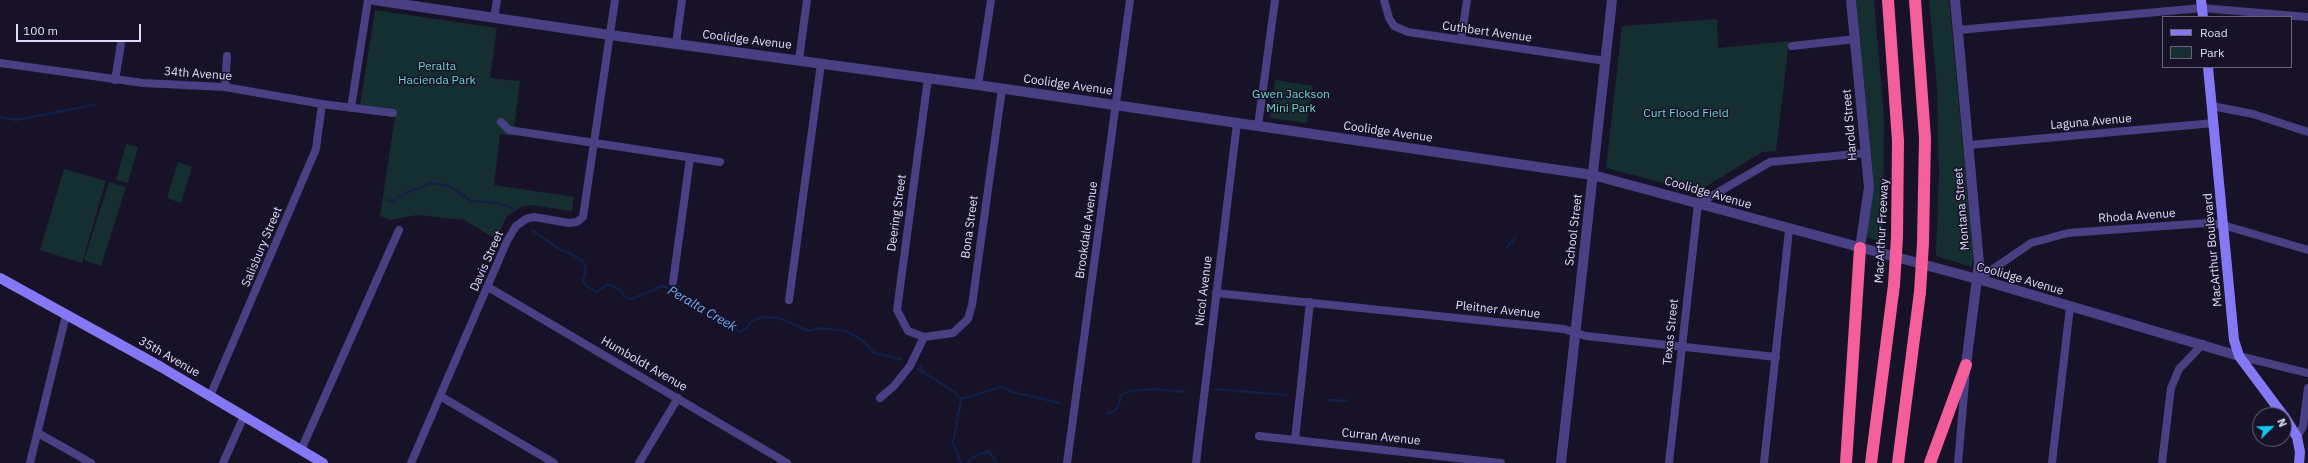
<!DOCTYPE html>
<html>
<head>
<meta charset="utf-8">
<style>
  body { margin:0 }
  #map { position:relative; width:2308px; height:463px; overflow:hidden; background:#171227; font-family:"IBM Plex Sans",sans-serif }
  canvas { display:block }
  .legend { position:absolute; left:2162px; top:16px; width:130px; height:52px; box-sizing:border-box; background:#171227; border:1px solid #68627c; margin:0; padding:5px 7px; list-style:none; font-size:12px; color:#e1dafc }
  .legend li { display:flex; align-items:center; gap:8px; height:20px }
  .legend b { width:20px; border:1px solid #68627c }
  .north { position:absolute; left:2252px; top:407px; width:40px; height:40px; box-sizing:border-box; background:#171227; border:1px solid #68627c; border-radius:50%; rotate:67deg; font-size:11px; font-weight:700; line-height:16px; text-align:center; color:#e1dafc }
  .north::after { content:''; display:block; margin:auto; width:14px; height:18px; background:#14c7ee; clip-path:polygon(50% 0,100% 100%,50% 72%,0 100%) }
  .scale { position:absolute; left:16px; top:24px; width:125px; height:18px; box-sizing:border-box; border:2px solid #e1dafc; border-top:0; padding-left:5px; font-size:12px; line-height:14px; white-space:nowrap; color:#e1dafc; -webkit-text-stroke:3px #171227; paint-order:stroke }
</style>
</head>
<body>
<div id="map">
<canvas width="2308" height="463"></canvas>
<ul class="legend">
<li><b style="height:5px;background:#8578f5"></b>Road</li>
<li><b style="height:11px;background:#152f30"></b>Park</li>
</ul>
<div class="north">N</div>
<div class="scale">100 m</div>
</div>
<script>
const c = document.querySelector('canvas').getContext('2d');
c.lineJoin = 'round';
function fill(path, color) { c.fillStyle = color; c.fill(path, 'evenodd'); }
const toPath = rows => new Path2D(rows.map(r => 'M' + r).join(''));
function stroke(path, color, width, dash) { c.strokeStyle = color; c.lineWidth = width; c.lineCap = dash ? 'butt' : 'round'; c.setLineDash(dash || []); c.stroke(path); }
function write(font, color, halo, rows, align = 'center') {
  c.font = font + ' "IBM Plex Sans",sans-serif'; c.lineWidth = 3; c.setLineDash([]); c.textBaseline = 'middle'; c.strokeStyle = halo; c.fillStyle = color; for (const [text, x, y, turn = 0] of rows) {
    c.save(); c.translate(x, y); c.rotate((+turn || 0) * Math.PI / 180); c.textAlign = isNaN(turn) ? turn : align; if (halo) c.strokeText(text, 0, 0); c.fillText(text, 0, 0); c.restore();
  }
}
const green = toPath([
  [1856,0,1874,0,1884,118,1883,242,1866,237,1874,186],
  [1929,0,1949,0,1973,254,1972,267,1936,256,1939,173,1937,88],
  [375,10,497,28,490,78,520,81,513,136,500,134,494,185,574,197,572,211,530,205,521,207,507,216,496,239,464,220,417,215,390,220,380,216,396,110,360,105],
  [1717,19,1718,48,1789,41,1776,151,1762,152,1697,192,1606,168,1622,26],
  [1275,80,1313,86,1307,123,1270,118],
  [126,144,138,147,128,183,116,180],
  [178,162,192,167,181,203,167,198],
  [64,169,106,181,82,263,40,250],
  [109,182,126,187,101,266,84,260]
]);
const stream = toPath([
  [0,117,16,120,94,105],
  [388,200,393,201,408,192,432,183,450,186,471,201,499,203,514,209],
  [532,230,559,249,573,255,583,261,586,269,583,280,585,285,597,292,608,284,620,290,626,298,632,299,662,286,670,288,710,311,729,328,735,328,739,332,746,329,752,321,762,317,779,318,809,331,820,328,846,331,862,340,874,353,901,359],
  [1507,247,1516,237],
  [920,366,922,372],
  [918,369,953,391,961,399],
  [1215,389,1286,395],
  [961,399,1001,387,1013,392,1060,403],
  [961,399,953,443,961,463],
  [1329,400,1347,401],
  [1107,413,1114,411,1118,407,1121,395,1129,391,1157,389,1184,392],
  [968,463,973,457,989,451,996,463]
]);
const minor = toPath([
  [1384,0,1389,18,1394,26,1408,32,1606,61],
  [494,18,497,0],
  [1958,30,2202,8,2308,17],
  [1461,40,1467,0],
  [676,44,682,0],
  [1792,46,1856,39],
  [799,60,807,0],
  [0,63,143,83,225,87,322,104,393,113],
  [928,78,897,310,908,331,924,337,953,333,968,319,972,305,1002,89],
  [115,80,121,44],
  [978,85,991,0],
  [225,87,227,56],
  [2212,106,2253,114,2308,132],
  [351,108,368,0],
  [501,122,509,130,720,162],
  [1258,126,1275,0],
  [1969,145,2214,123],
  [1977,280,2031,243,2068,233,2206,223,2223,225,2308,250],
  [673,282,690,158],
  [488,287,787,463],
  [1216,293,1564,329,1586,336,1776,357],
  [789,300,821,64],
  [2239,356,2308,373],
  [210,396,316,149,322,104],
  [440,396,554,463],
  [880,398,894,386,910,366,924,337],
  [38,433,91,463],
  [1259,436,1501,463],
  [2297,437,2303,426,2308,388],
  [1295,440,1310,302],
  [301,450,399,230],
  [30,463,66,315],
  [223,463,244,416],
  [411,463,507,241,516,226,526,219,534,217,569,223,577,222,583,217,615,0],
  [639,463,678,398],
  [1067,463,1130,0],
  [1196,463,1237,123],
  [1669,463,1698,204,1770,162,1866,153],
  [1764,463,1789,230],
  [1958,463,1966,372],
  [2052,463,2070,307],
  [2162,463,2171,388,2179,369,2203,344]
]);
const tertiary = toPath([
  [374,0,610,35,978,85,1593,175,1992,283,2239,356],
  [1851,0,1869,187,1860,248],
  [1955,0,1979,263,1966,365],
  [1561,463,1612,0]
]);
const secondary = toPath([
  [2201,0,2203,17],
  [2208,67,2234,340,2239,356,2283,415],
  [0,278,161,367,323,463],
  [2284,416,2297,437,2300,452,2299,463]
]);
const motorway = toPath([
  [1888,0,1898,141,1897,237],
  [1915,0,1925,138,1923,243],
  [1846,463,1860,248],
  [1871,463,1894,285],
  [1898,463,1920,292],
  [1930,463,1966,365]
]);
const motorwayBridge = toPath([
  [1894,285,1897,237],
  [1920,292,1923,243]
]);
const streetNames = [
  ["Cuthbert Avenue",1487,32,8],
  ["Coolidge Avenue",747,40,7],
  ["34th Avenue",198,74,4],
  ["Coolidge Avenue",1068,85,8],
  ["Laguna Avenue",2091,122,-5],
  ["Harold Street",1850,125,-95],
  ["Coolidge Avenue",1388,132,8],
  ["Coolidge Avenue",1708,193,16],
  ["Montana Street",1962,209,-95],
  ["Deering Street",897,213,-82],
  ["Rhoda Avenue",2137,216,-4],
  ["Bona Street",970,227,-82],
  ["Brookdale Avenue",1087,230,-82],
  ["School Street",1574,230,-83],
  ["MacArthur Freeway",1882,231,-87],
  ["Salisbury Street",262,247,-67],
  ["MacArthur Boulevard",2213,250,-95],
  ["Davis Street",487,261,-66],
  ["Coolidge Avenue",2020,279,16],
  ["Nicol Avenue",1204,291,-83],
  ["Pleitner Avenue",1498,310,6],
  ["Texas Street",1671,332,-84],
  ["35th Avenue",169,357,30],
  ["Humboldt Avenue",644,364,30],
  ["Curran Avenue",1381,437,6]
];
const parkNames = [
  ["Peralta",437,67],
  ["Hacienda Park",437,81],
  ["Gwen Jackson",1291,95],
  ["Mini Park",1291,109],
  ["Curt Flood Field",1686,114]
];
const waterNames = [
  ["Peralta Creek",702,309,30]
];
fill(green, '#152f30');
stroke(stream, '#102047', 2.5);
stroke(minor, '#484082', 8);
stroke(tertiary, '#484082', 10);
stroke(secondary, '#8578f5', 10);
stroke(motorway, '#f45e9a', 12);
stroke(motorwayBridge, '#f45e9a', 12);
write('12px', '#e1dafc', '#171227', streetNames);
write('12px', '#6ad8c5', '#171227', parkNames);
write('italic 13px', '#6facf5', '#171227', waterNames);
</script>
</body>
</html>
